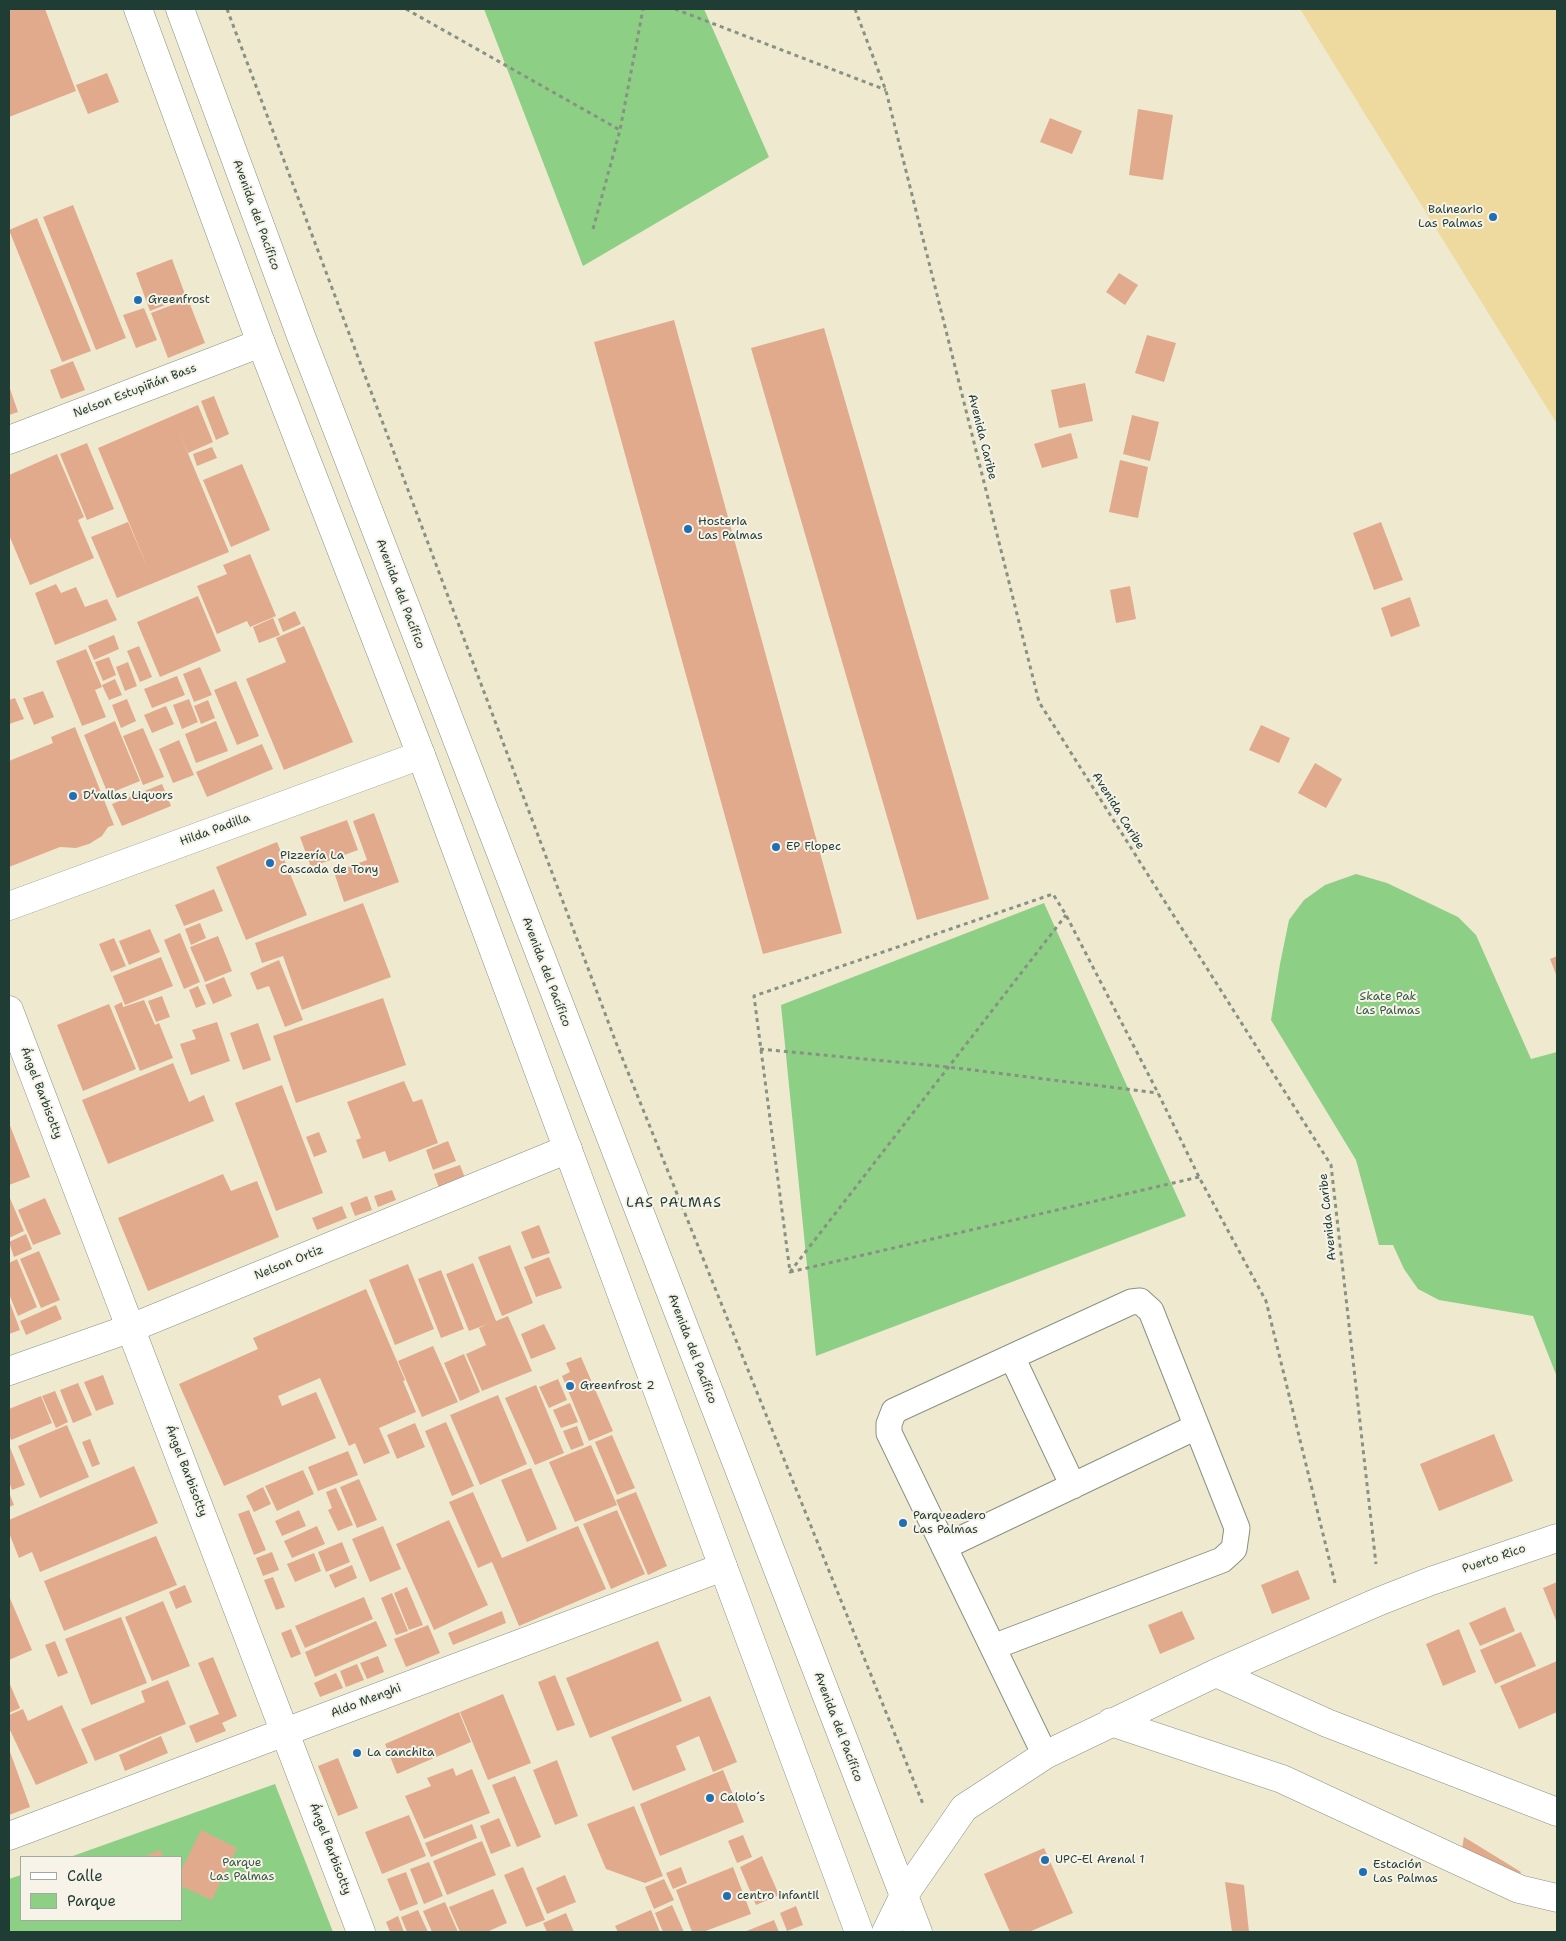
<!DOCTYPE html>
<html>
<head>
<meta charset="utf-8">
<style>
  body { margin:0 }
  #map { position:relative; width:1566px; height:1941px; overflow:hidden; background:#efe9d0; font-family:"Shantell Sans",sans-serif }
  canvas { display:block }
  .frame { position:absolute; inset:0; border:10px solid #1f3d34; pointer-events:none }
  .legend { position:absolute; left:20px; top:1856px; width:162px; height:65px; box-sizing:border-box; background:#f7f3e8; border:1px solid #a1aaa0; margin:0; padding:6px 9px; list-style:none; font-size:15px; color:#1f3d34 }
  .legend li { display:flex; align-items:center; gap:10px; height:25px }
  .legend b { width:25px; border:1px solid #a1aaa0 }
</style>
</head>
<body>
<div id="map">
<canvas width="1566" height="1941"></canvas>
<div class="frame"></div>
<ul class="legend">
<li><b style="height:6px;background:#fff"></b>Calle</li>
<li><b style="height:14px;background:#8ecf86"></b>Parque</li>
</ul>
</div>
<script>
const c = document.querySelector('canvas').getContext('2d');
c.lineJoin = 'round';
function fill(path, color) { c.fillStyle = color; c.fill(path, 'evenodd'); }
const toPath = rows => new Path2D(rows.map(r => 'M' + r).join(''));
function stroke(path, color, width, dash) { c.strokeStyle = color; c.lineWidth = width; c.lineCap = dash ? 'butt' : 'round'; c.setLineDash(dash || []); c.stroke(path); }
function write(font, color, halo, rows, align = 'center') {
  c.font = font + ' "Shantell Sans",sans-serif'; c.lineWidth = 4; c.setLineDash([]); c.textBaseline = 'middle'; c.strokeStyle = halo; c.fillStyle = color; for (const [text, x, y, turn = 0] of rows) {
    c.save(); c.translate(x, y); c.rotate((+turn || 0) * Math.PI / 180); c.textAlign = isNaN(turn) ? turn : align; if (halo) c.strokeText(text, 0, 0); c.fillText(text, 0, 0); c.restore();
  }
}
const green = toPath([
  [484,9,704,9,769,157,583,266],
  [1356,874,1387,883,1458,917,1476,935,1531,1059,1557,1052,1557,1377,1533,1316,1439,1300,1418,1289,1404,1269,1393,1245,1379,1245,1356,1160,1271,1020,1280,964,1289,920,1304,900,1325,885],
  [1044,903,1186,1216,816,1356,781,1005],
  [275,1784,333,1932,9,1932,9,1879,21,1875,21,1920,181,1920,181,1857,70,1857]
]);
const sand = toPath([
  [1300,9,1557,9,1557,424]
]);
const building = toPath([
  [9,9,45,9,76,91,9,117],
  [107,73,119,102,88,114,76,85],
  [1138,109,1173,115,1163,180,1129,175],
  [1050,118,1082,131,1072,154,1040,142],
  [73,205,126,338,96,350,43,217],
  [37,218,91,351,62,362,9,230],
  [172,259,186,297,150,311,136,273],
  [1119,273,1138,285,1125,305,1106,292],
  [188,299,205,343,168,358,151,313],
  [144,308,157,340,136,348,123,315],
  [674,320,842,933,763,954,594,342],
  [824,328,989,899,917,920,751,348],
  [1147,335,1176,343,1164,382,1135,373],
  [73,361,85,390,61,399,50,370],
  [1085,383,1093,421,1059,428,1051,390],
  [9,386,18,412,9,415],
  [214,396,229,434,216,440,201,401],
  [198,405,213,442,188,453,177,427,229,552,117,598,91,537,128,522,149,571,98,448],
  [1132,415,1159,422,1150,461,1123,454],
  [1071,433,1078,458,1042,468,1034,444],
  [87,443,114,509,87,520,60,454],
  [212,447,217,458,197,466,193,454],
  [57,454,84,517,78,520,94,558,30,585,9,535,9,475],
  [1120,460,1148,467,1138,518,1109,512],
  [242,464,270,530,231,547,203,480],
  [1381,522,1403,580,1374,590,1353,533],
  [250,554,276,616,250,627,247,621,217,634,197,586,227,574,223,565],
  [56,584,61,593,76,587,85,607,107,599,117,620,55,645,35,593],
  [1130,586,1136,619,1116,623,1110,590],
  [198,596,221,651,160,677,137,622],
  [1410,597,1420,626,1391,637,1381,608],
  [295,611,301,624,283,632,278,619],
  [273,618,280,635,259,643,253,627],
  [304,626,353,742,284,770,246,679,286,662,276,638],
  [114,635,119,649,94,660,88,646],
  [139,646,152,677,140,682,127,651],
  [86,649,102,687,95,690,106,717,82,726,56,661],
  [109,657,116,675,103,681,95,662],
  [128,662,137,686,125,691,116,667],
  [200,667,212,695,194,702,183,674],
  [177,676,185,695,152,708,144,689],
  [115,679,122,695,109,700,102,685],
  [236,681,259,736,237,745,214,690],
  [43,691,54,717,34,725,23,698],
  [15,698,24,719,9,724,9,700],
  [127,699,136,721,121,728,112,705],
  [189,699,198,722,182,729,173,705],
  [208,700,215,718,201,724,194,706],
  [166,706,174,724,152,733,144,715],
  [115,721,140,781,108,794,84,735],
  [216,721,228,751,196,763,185,734],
  [1261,725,1290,738,1279,763,1249,750],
  [75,727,114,825,108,827,102,836,89,844,76,848,60,847,9,867,9,761,53,743,51,737],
  [143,728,164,777,143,785,123,736],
  [179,740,194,775,173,783,159,749],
  [262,744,273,769,207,797,196,772],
  [1315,763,1342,779,1326,808,1298,793],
  [162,784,171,806,122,826,112,804],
  [374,813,399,882,344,902,334,872,367,860,353,821],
  [347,820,358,850,311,867,300,837],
  [277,842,307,915,246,940,216,867],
  [214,889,223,911,184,926,175,905],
  [363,903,391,977,302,1010,283,956,262,963,255,943],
  [200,923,206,938,191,945,185,929],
  [150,929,160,952,129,965,119,941],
  [180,933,200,982,184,989,164,940],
  [218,936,232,971,205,982,190,947],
  [114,938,126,966,111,972,99,944],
  [1557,956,1557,977,1550,959],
  [161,957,173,986,125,1005,113,976],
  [279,960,303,1020,285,1027,269,986,257,990,250,973],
  [224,977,232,996,213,1004,205,985],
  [198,986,206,1004,196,1008,189,990],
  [162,996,170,1017,156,1022,148,1001],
  [383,998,406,1065,296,1103,273,1036],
  [144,1000,155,1025,159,1023,173,1058,140,1071,114,1006,122,1002,123,1007],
  [109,1004,136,1069,83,1091,57,1025],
  [217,1022,230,1061,191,1075,180,1044,196,1039,192,1030],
  [258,1023,271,1060,243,1070,230,1033],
  [173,1063,189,1102,204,1095,214,1121,108,1164,82,1100],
  [404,1081,413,1102,422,1099,438,1143,389,1162,385,1151,363,1159,356,1140,361,1138,347,1102],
  [282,1085,323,1193,276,1211,235,1103],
  [9,1123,30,1177,9,1185],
  [319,1132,327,1152,314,1157,306,1137],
  [448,1141,456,1161,433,1170,426,1150],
  [460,1165,465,1178,439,1188,434,1174],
  [223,1174,231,1191,257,1181,279,1237,148,1291,118,1218],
  [392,1190,396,1200,378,1207,374,1196],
  [9,1196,24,1231,9,1238],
  [367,1196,372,1210,355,1216,350,1203],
  [45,1198,61,1234,33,1245,18,1210],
  [342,1206,347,1218,317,1230,312,1218],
  [539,1225,550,1253,532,1259,521,1232],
  [26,1234,32,1249,14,1257,9,1242],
  [510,1245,533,1303,502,1316,478,1257],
  [39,1251,60,1300,41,1308,20,1259],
  [549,1257,562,1288,536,1297,524,1267],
  [17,1259,37,1307,18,1316,9,1294,9,1263],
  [473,1263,496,1321,508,1316,532,1371,482,1391,466,1354,486,1345,479,1328,488,1324,469,1331,446,1274],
  [408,1264,434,1329,395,1345,369,1280],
  [441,1270,464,1329,441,1338,418,1279],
  [366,1289,405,1380,403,1381,416,1412,379,1428,390,1453,364,1464,355,1443,349,1446,320,1378,278,1396,282,1406,316,1392,336,1438,224,1486,179,1384,258,1349,253,1338],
  [9,1300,20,1330,9,1334],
  [56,1305,62,1319,26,1335,20,1321],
  [544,1324,556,1349,531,1359,521,1334],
  [433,1346,458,1402,422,1417,398,1361],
  [464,1354,480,1392,460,1401,444,1363],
  [581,1357,613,1431,589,1441,562,1376,570,1372,566,1363],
  [103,1375,114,1404,96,1411,84,1382],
  [558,1379,567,1400,549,1408,539,1387],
  [78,1383,92,1415,73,1423,60,1390],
  [536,1385,564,1453,535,1465,505,1398],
  [55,1391,68,1422,56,1428,42,1396],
  [498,1395,527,1464,480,1485,450,1415],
  [41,1396,52,1423,11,1440,9,1435,9,1409],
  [570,1403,578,1422,561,1428,553,1410],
  [446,1422,474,1486,452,1496,425,1431],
  [415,1423,425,1447,397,1459,387,1435],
  [67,1425,89,1477,40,1498,18,1446],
  [577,1426,584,1445,571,1450,563,1431],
  [1494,1434,1513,1481,1439,1511,1420,1464],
  [612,1435,635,1488,617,1495,595,1442],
  [90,1439,100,1464,92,1467,82,1442],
  [9,1445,25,1485,12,1490,9,1482],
  [591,1445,617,1505,575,1522,549,1462],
  [348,1451,358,1475,318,1491,308,1467],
  [134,1466,158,1523,40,1572,32,1552,19,1558,9,1533,9,1520],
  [531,1468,557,1529,527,1542,501,1480],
  [303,1470,314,1494,277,1511,265,1486],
  [359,1479,377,1520,357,1528,340,1487],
  [263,1487,271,1504,254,1512,246,1496],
  [336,1488,353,1525,338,1531,328,1510,332,1508,326,1492],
  [9,1492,14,1505,9,1507],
  [473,1492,502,1558,578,1526,606,1589,519,1626,492,1562,478,1568,449,1502],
  [636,1492,667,1566,648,1575,616,1500],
  [249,1510,266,1550,254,1555,238,1514],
  [299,1510,306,1526,282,1536,275,1521],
  [617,1510,645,1574,611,1589,583,1524],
  [449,1520,488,1605,434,1630,396,1544],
  [317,1526,325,1544,292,1558,284,1541],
  [383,1526,401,1569,370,1582,352,1539],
  [156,1536,177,1585,64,1631,44,1581],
  [342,1542,350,1562,326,1572,318,1552],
  [272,1552,279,1570,263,1576,256,1558],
  [314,1553,321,1571,295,1582,287,1564],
  [352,1565,357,1578,335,1588,329,1575],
  [1298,1570,1310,1599,1272,1614,1261,1585],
  [273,1577,285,1607,276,1610,264,1580],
  [1557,1582,1557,1623,1543,1588],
  [185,1585,192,1602,176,1609,169,1592],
  [407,1587,423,1625,409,1630,394,1593],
  [392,1593,408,1631,396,1635,381,1598],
  [9,1596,32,1650,9,1660],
  [364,1597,373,1619,305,1648,295,1626],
  [163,1601,190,1666,152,1681,125,1617],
  [1505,1607,1515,1631,1480,1646,1469,1623],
  [502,1611,506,1623,453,1645,448,1633],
  [1182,1611,1195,1639,1160,1654,1148,1625],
  [121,1617,147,1683,91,1705,65,1639],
  [376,1621,387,1646,315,1677,305,1652],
  [428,1625,440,1653,406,1667,394,1639],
  [291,1629,301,1654,291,1658,281,1633],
  [1459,1629,1476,1672,1443,1686,1426,1644],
  [1521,1632,1536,1666,1495,1684,1480,1650],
  [55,1641,68,1673,58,1677,45,1645],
  [658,1641,682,1701,590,1738,566,1678],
  [378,1656,384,1672,367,1679,360,1663],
  [213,1657,237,1716,222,1723,226,1731,196,1743,189,1726,219,1714,198,1663],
  [1557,1661,1557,1712,1519,1729,1500,1686],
  [357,1664,364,1680,346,1687,340,1671],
  [336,1673,343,1688,320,1697,314,1683],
  [555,1675,575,1725,557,1731,538,1682],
  [168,1680,186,1724,95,1761,81,1729,145,1702,141,1691],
  [9,1682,20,1708,9,1713],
  [503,1694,531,1763,488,1780,460,1712],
  [710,1696,737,1762,713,1772,699,1736,676,1746,686,1770,633,1791,611,1737],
  [62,1705,88,1763,36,1785,9,1728,9,1715,23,1709,28,1721],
  [459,1712,471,1742,397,1774,385,1744],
  [161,1736,168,1753,125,1771,119,1755],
  [9,1749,30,1807,9,1815],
  [338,1758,358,1808,338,1816,318,1766],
  [557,1760,578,1816,555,1825,533,1770],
  [453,1768,456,1776,472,1769,490,1813,424,1839,405,1796,431,1786,427,1778],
  [723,1770,744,1822,660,1856,640,1804],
  [515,1776,541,1837,517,1847,492,1785],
  [634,1806,663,1876,645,1883,606,1869,587,1824],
  [409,1815,426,1856,382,1874,365,1832],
  [499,1818,511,1846,491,1854,480,1826],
  [472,1824,477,1838,431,1857,425,1843],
  [201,1830,237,1848,212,1900,181,1886,181,1871],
  [743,1835,752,1857,737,1863,728,1841],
  [1464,1837,1521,1872,1515,1885,1461,1855],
  [482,1841,496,1875,447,1895,433,1861],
  [1044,1848,1073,1913,1029,1932,1010,1932,984,1874],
  [160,1850,163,1857,143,1857],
  [762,1856,779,1895,756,1905,740,1867],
  [429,1862,443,1896,424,1904,410,1869],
  [523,1867,545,1920,526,1927,504,1875],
  [681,1867,687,1883,673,1889,666,1873],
  [733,1867,751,1914,703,1932,692,1932,676,1890],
  [406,1872,418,1904,400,1911,387,1879],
  [565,1875,576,1902,547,1914,536,1888],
  [664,1879,674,1900,654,1909,645,1887],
  [1225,1882,1244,1885,1249,1932,1232,1932],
  [493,1889,507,1923,489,1931,489,1932,460,1932,449,1907],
  [445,1902,458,1932,432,1932,423,1911],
  [672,1905,684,1932,663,1932,655,1913],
  [796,1906,803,1925,787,1931,780,1913],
  [418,1910,428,1932,407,1932,401,1917],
  [651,1910,660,1932,618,1932,615,1926],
  [566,1913,574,1932,547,1932,543,1923],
  [398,1916,404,1932,390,1932,386,1922],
  [774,1920,779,1932,744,1932]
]);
const path = toPath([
  [227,9,615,1040,923,1804],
  [406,9,620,130],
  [675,9,886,90],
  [855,9,886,91,1039,702,1331,1165,1376,1564],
  [593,229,620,130,643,9],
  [760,1049,948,1067,1158,1093],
  [1199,1177,790,1272,754,996,1053,894,1066,915,1158,1093,1199,1177,1266,1301,1335,1583],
  [790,1272,1066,915]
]);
const lane = toPath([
  [1012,1357,1073,1486],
  [944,1547,1196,1427],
  [993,1647,1222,1560,1234,1549,1237,1528,1151,1311,1140,1301,1131,1302,894,1411,889,1424,889,1433,1045,1755]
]);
const street = toPath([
  [9,440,261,343],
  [9,906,421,755],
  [9,1010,361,1932],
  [9,1371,131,1328,568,1149],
  [1216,1673,1327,1723,1557,1812],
  [1111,1722,1282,1779,1519,1889,1557,1898],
  [9,1836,723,1567],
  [886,1932,904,1895,964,1808,1045,1755,1216,1673,1380,1601,1431,1581,1557,1538]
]);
const secondary = toPath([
  [138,9,261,343,421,755,859,1932],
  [180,9,301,336,918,1932]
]);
const markers = [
  [1493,217,5,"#1f6fb2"],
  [138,300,5,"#1f6fb2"],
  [688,529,5,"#1f6fb2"],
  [73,796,5,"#1f6fb2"],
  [776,847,5,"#1f6fb2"],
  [270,863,5,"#1f6fb2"],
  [570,1386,5,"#1f6fb2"],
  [903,1523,5,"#1f6fb2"],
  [357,1753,5,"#1f6fb2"],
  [710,1798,5,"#1f6fb2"],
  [1045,1860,5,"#1f6fb2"],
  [1363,1872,5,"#1f6fb2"],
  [727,1896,5,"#1f6fb2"]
];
const poiNames = [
  ["Balneario",1483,210,"right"],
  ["Las Palmas",1483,224,"right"],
  ["Greenfrost",148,300],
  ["Hosteria",698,522],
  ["Las Palmas",698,536],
  ["D’vallas Liquors",83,796],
  ["EP Flopec",786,847],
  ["Pizzería La",280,856],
  ["Cascada de Tony",280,870],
  ["Greenfrost 2",580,1386],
  ["Parqueadero",913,1516],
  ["Las Palmas",913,1530],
  ["La canchita",367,1753],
  ["Calolo´s",720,1798],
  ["UPC-El Arenal 1",1055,1860],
  ["Estación",1373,1865],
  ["Las Palmas",1373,1879],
  ["centro infantil",737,1896]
];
const streetNames = [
  ["Avenida del Pacífico",256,215,70],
  ["Nelson Estupiñán Bass",135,391,-21],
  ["Avenida Caribe",982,437,76],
  ["Avenida del Pacífico",400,594,69],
  ["Avenida Caribe",1118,811,58],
  ["Hilda Padilla",215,830,-20],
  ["Avenida del Pacífico",546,972,69],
  ["Ángel Barbisotty",41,1093,69],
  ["Avenida Caribe",1328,1217,-96],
  ["Nelson Ortiz",289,1263,-22],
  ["Avenida del Pacífico",692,1349,69],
  ["Ángel Barbisotty",186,1471,69],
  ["Puerto Rico",1494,1559,-19],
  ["Aldo Menghi",366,1701,-21],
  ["Avenida del Pacífico",838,1727,69],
  ["Ángel Barbisotty",330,1849,69]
];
const parkNames = [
  ["Skate Pak",1388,997],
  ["Las Palmas",1388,1011],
  ["Parque",242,1863],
  ["Las Palmas",242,1877]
];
const neighbourhoodNames = [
  ["LAS PALMAS",674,1203]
];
fill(green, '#8ecf86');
fill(sand, '#eeda9e');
fill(building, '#e1aa8d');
stroke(lane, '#879382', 27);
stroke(street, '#879382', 29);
stroke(secondary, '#879382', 29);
stroke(path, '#879382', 3, [4, 4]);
stroke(lane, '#fff', 25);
stroke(street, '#fff', 28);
stroke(secondary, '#fff', 28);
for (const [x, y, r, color] of markers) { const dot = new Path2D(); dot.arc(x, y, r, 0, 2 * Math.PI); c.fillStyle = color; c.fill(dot); stroke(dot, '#f7f3e8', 2); }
write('12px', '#1f3d34', '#f7f3e8', poiNames, 'left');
write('12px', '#1f3d34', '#f7f3e8', streetNames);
write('12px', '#355a44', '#f7f3e8', parkNames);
c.letterSpacing = '1px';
write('14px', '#1f3d34', '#f7f3e8', neighbourhoodNames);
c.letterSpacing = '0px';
</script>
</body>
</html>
